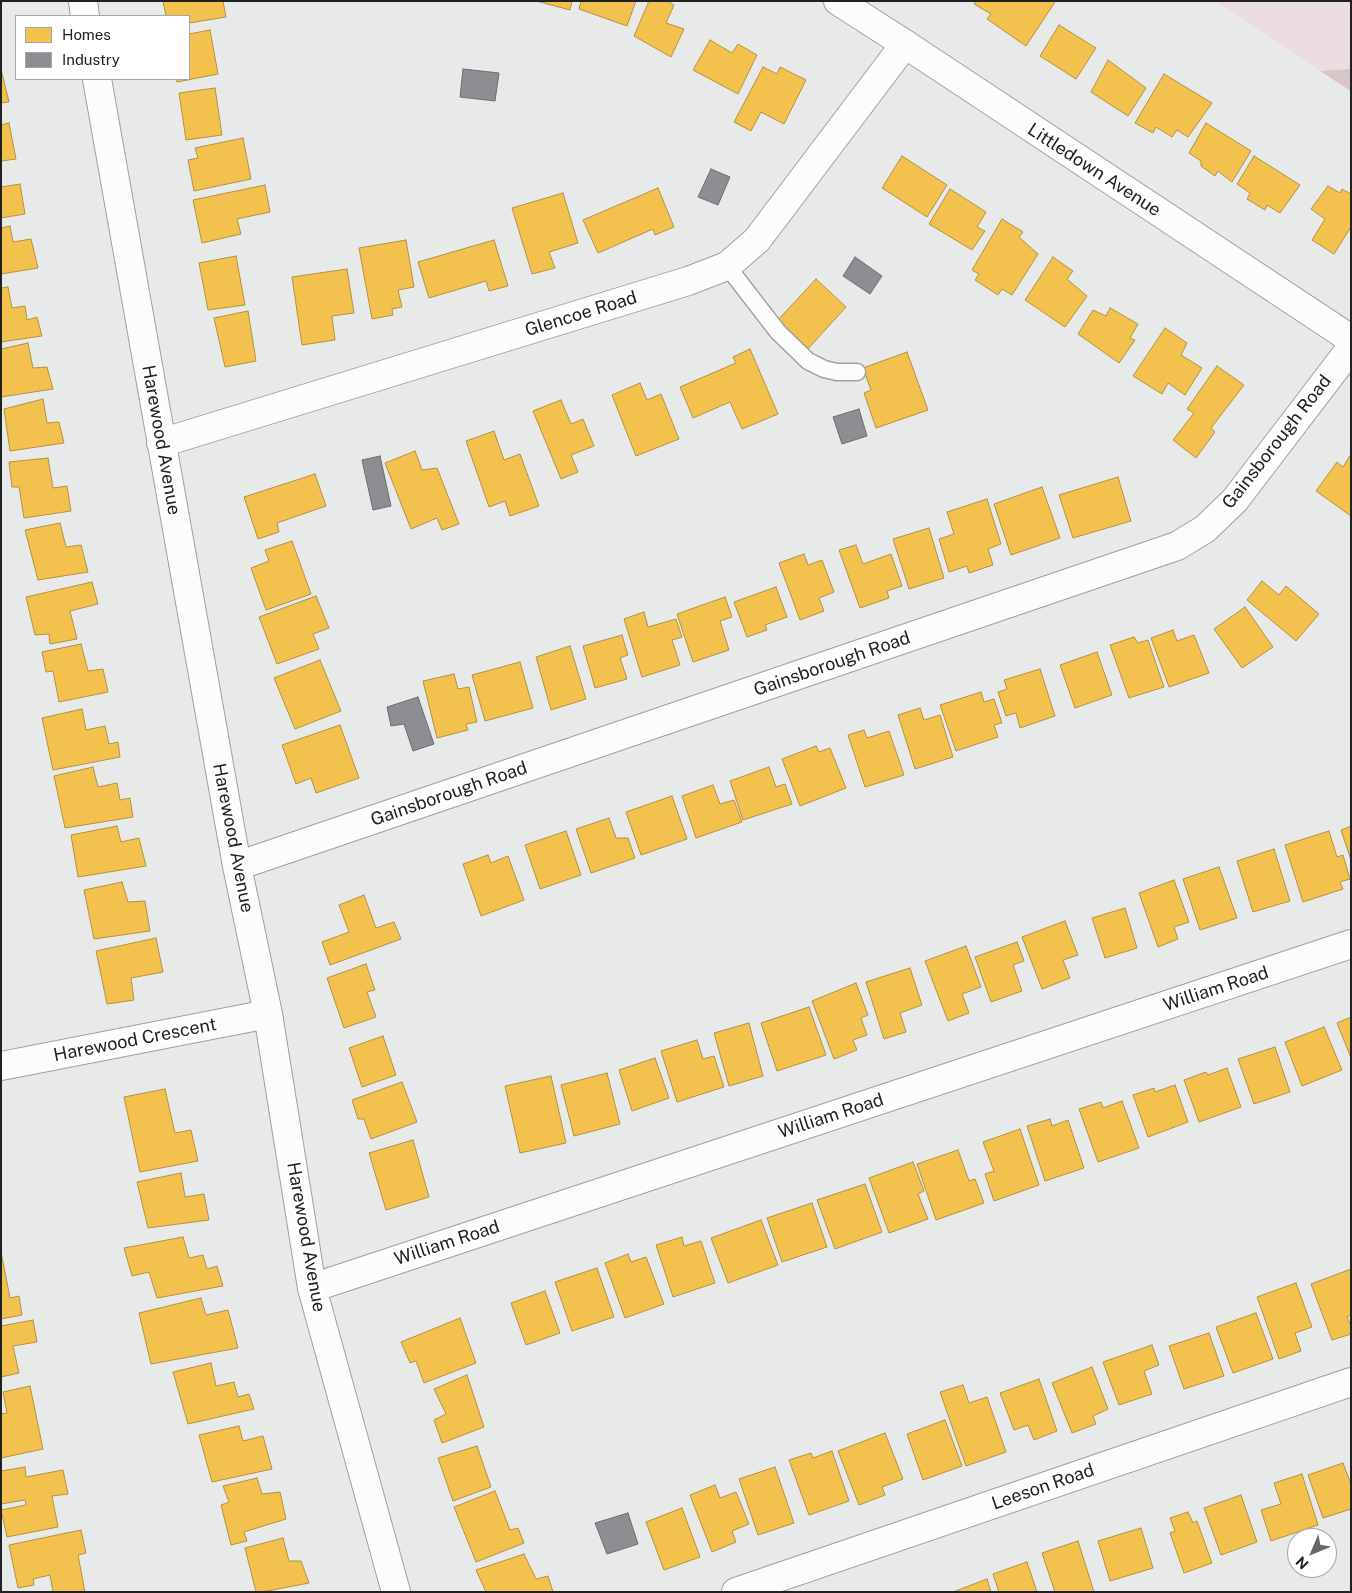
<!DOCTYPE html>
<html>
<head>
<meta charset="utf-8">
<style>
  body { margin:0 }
  #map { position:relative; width:1352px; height:1593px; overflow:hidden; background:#e8eaea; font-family:"Public Sans",sans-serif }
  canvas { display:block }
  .frame { position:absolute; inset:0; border:2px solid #202121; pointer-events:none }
  .legend { position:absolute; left:15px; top:15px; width:175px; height:65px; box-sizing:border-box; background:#fff; border:1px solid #a6a6a6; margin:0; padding:6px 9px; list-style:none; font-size:15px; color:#202121 }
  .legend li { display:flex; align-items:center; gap:10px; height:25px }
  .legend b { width:25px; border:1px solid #a6a6a6 }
  .north { position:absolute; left:1287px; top:1528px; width:50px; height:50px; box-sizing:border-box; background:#fff; border:1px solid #a6a6a6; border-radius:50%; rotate:225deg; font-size:14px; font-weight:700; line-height:20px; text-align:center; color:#202121 }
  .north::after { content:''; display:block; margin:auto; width:18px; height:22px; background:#666767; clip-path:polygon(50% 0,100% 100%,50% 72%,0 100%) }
</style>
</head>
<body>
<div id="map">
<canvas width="1352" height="1593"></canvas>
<div class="frame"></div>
<ul class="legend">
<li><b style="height:14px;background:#f2c14e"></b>Homes</li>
<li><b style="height:14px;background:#8d8d92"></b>Industry</li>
</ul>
<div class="north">N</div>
</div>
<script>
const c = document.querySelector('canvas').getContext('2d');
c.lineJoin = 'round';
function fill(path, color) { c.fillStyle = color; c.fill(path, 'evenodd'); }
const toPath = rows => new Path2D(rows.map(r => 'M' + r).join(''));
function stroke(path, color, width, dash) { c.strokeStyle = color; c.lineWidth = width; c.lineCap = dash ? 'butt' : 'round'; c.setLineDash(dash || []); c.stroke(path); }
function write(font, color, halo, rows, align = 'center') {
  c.font = font + ' "Public Sans",sans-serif'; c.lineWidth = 5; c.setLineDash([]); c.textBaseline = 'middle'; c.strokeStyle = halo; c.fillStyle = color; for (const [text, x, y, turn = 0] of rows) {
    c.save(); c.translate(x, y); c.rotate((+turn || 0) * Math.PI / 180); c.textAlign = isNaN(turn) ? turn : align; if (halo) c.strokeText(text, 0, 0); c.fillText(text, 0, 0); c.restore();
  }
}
const green = toPath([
  [1215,1,1351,1,1351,91,1320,71]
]);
const forest = toPath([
  [1351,69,1351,91,1320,71]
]);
const homes = toPath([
  [163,1,223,1,226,17,189,23,189,16,166,16,163,1],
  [536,1,572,1,570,10,536,1],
  [581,1,636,1,627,26,579,9,581,1],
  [649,1,667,1,674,5,666,23,684,29,671,57,634,36,649,1],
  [976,1,1054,1,1055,2,1026,46,987,19,991,14,974,4,976,1],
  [1059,25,1096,48,1076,79,1040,56,1059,25],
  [210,30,218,74,177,82,176,79,189,79,189,34,210,30],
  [710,40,732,53,738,44,757,55,738,94,693,70,710,40],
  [1108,60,1146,88,1128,116,1091,92,1108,60],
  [763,67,777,74,780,67,806,80,784,124,761,112,751,131,734,122,763,67],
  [1,69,9,102,1,103,1,69],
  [1164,74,1212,103,1188,137,1177,130,1172,137,1156,127,1153,133,1135,123,1164,74],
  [215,88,222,135,186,140,179,93,215,88],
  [9,123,16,159,1,161,1,125,9,123],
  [1206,123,1251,151,1232,182,1218,171,1215,176,1201,166,1201,161,1189,153,1206,123],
  [243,138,251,179,194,191,188,160,198,158,195,148,243,138],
  [902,156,947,185,927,217,882,188,902,156],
  [1254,156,1300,185,1280,213,1267,205,1265,210,1247,199,1250,193,1237,184,1254,156],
  [20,184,25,214,1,218,1,187,20,184],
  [265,185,270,212,237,219,241,234,202,243,193,200,265,185],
  [1328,186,1340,193,1342,189,1351,194,1351,227,1334,254,1312,240,1325,219,1311,209,1328,186],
  [658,188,674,227,655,235,653,229,598,253,583,220,658,188],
  [950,189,986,212,977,227,985,231,972,250,929,224,950,189],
  [563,193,578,243,549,252,555,268,532,274,512,208,563,193],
  [1002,219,1023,232,1019,237,1038,254,1012,295,1002,289,998,295,975,280,979,274,972,270,1002,219],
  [10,226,13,242,31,239,38,268,1,274,1,228,10,226],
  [406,240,414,287,398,290,402,307,392,309,393,315,372,319,359,248,406,240],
  [494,240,508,286,489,291,486,281,429,298,418,262,494,240],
  [236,256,245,305,208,310,199,263,236,256],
  [1053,257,1073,271,1067,279,1087,296,1065,327,1025,300,1053,257],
  [347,269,354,313,332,316,335,340,302,345,292,277,347,269],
  [816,279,846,307,806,351,776,322,816,279],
  [8,287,12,308,25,306,27,320,37,317,42,336,1,342,1,288,8,287],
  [1110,308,1138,324,1130,338,1135,340,1119,363,1078,334,1093,310,1106,316,1110,308],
  [248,311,256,361,225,367,214,318,248,311],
  [1165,328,1187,343,1181,355,1202,368,1185,395,1168,383,1162,394,1133,376,1165,328],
  [28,343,33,368,47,367,53,389,1,397,1,349,28,343],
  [750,349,778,414,742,429,730,402,693,418,680,387,736,363,733,357,750,349],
  [907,352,928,410,876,428,864,393,871,390,863,368,907,352],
  [1217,366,1244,385,1211,428,1215,432,1196,458,1173,440,1194,413,1187,409,1217,366],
  [640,383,647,400,661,394,679,439,636,456,612,395,640,383],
  [43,399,47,423,59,422,64,443,10,451,4,409,43,399],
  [561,400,571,424,583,419,594,446,571,455,578,472,561,479,533,411,561,400],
  [494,431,504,460,520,454,539,506,510,516,505,501,489,507,466,441,494,431],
  [415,451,422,470,437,468,459,524,442,530,437,518,411,529,385,463,415,451],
  [1351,454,1351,516,1316,491,1337,462,1343,467,1351,454],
  [48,458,53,488,67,486,71,511,24,518,19,487,12,487,9,462,48,458],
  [315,474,326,506,277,523,279,532,258,539,244,497,315,474],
  [1118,477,1131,521,1073,538,1059,495,1118,477],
  [1042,487,1060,538,1011,555,994,504,1042,487],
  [987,499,1001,544,988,549,993,565,969,573,967,566,949,572,939,539,954,534,947,512,987,499],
  [60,523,66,547,81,545,88,572,38,580,25,530,60,523],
  [929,528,944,578,909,589,893,539,929,528],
  [292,541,311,594,266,610,251,568,269,561,265,550,292,541],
  [856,545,863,564,891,554,902,586,887,591,889,598,860,608,839,550,856,545],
  [804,554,808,565,822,560,834,592,819,598,824,611,800,620,779,563,804,554],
  [1262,581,1279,595,1286,586,1319,614,1296,641,1247,600,1262,581],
  [92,582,98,604,70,611,77,639,50,644,49,634,35,635,26,597,92,582],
  [776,587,787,617,765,625,767,630,747,637,734,602,776,587],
  [316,596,329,628,313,634,319,649,277,664,259,617,316,596],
  [725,597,732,617,720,621,729,650,693,662,677,614,725,597],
  [1245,607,1273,647,1242,668,1214,629,1245,607],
  [644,612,648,627,676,619,682,637,672,640,680,665,642,677,624,619,644,612],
  [1173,630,1177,641,1194,635,1209,673,1169,687,1151,638,1173,630],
  [622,635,628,655,620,658,627,679,595,688,583,646,622,635],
  [1134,637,1138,643,1148,640,1164,687,1129,698,1110,645,1134,637],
  [81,644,88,671,103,669,108,692,59,702,53,671,46,672,42,652,81,644],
  [570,646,586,699,551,710,536,657,570,646],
  [1097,652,1112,695,1075,708,1060,665,1097,652],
  [320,660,341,711,295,729,274,678,320,660],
  [520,662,533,708,485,721,472,675,520,662],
  [1040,669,1055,716,1020,728,1016,713,1006,716,998,692,1007,689,1004,680,1040,669],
  [454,674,458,689,469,687,477,722,466,724,468,730,437,738,423,681,454,674],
  [981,692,984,702,994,699,1002,723,994,725,998,737,956,751,940,705,981,692],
  [920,708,924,720,940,715,953,757,915,769,898,715,920,708],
  [82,709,86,730,105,726,109,744,118,742,120,757,53,770,42,718,82,709],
  [340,725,359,778,316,793,311,778,296,784,282,745,340,725],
  [864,730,867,738,889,731,904,775,865,787,848,735,864,730],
  [816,746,819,752,830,748,846,788,800,806,782,759,816,746],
  [93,767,98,787,117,783,120,800,130,798,133,817,65,828,54,776,93,767],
  [769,767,776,787,785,784,792,804,743,820,730,781,769,767],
  [713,785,720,804,734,800,742,822,696,838,682,796,713,785],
  [672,796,687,839,641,855,626,812,672,796],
  [609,818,616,838,628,838,635,858,591,873,576,829,609,818],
  [117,826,121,842,139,838,146,866,78,877,71,835,117,826],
  [1351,826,1351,860,1341,830,1351,826],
  [566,831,581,875,540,889,525,845,566,831],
  [1329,831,1337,857,1343,855,1350,879,1340,882,1343,889,1303,902,1285,845,1329,831],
  [1274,849,1290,901,1253,912,1237,861,1274,849],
  [488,855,491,863,508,856,524,900,481,916,463,864,488,855],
  [1219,867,1237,918,1200,930,1183,879,1219,867],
  [1174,880,1189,922,1174,927,1178,939,1158,947,1139,893,1174,880],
  [122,882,128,902,145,901,150,931,94,939,84,890,122,882],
  [364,895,376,928,394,922,401,939,330,965,322,942,349,932,339,905,364,895],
  [1125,908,1137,948,1105,958,1092,918,1125,908],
  [1065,921,1078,955,1063,960,1070,978,1042,989,1022,937,1065,921],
  [156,938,163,972,131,978,134,1000,107,1004,96,951,156,938],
  [1017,942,1024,961,1013,965,1022,991,991,1002,975,957,1017,942],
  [966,946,981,987,962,994,969,1013,948,1021,925,961,966,946],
  [366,964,375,990,367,992,376,1017,344,1028,327,978,366,964],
  [910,968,922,1005,900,1013,906,1032,884,1039,866,982,910,968],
  [856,983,868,1015,861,1018,867,1035,853,1040,857,1050,834,1059,812,1001,856,983],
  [809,1007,826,1055,777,1071,761,1023,809,1007],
  [1351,1017,1351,1058,1337,1023,1351,1017],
  [749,1023,763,1076,729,1086,714,1033,749,1023],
  [1324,1027,1342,1070,1302,1086,1285,1042,1324,1027],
  [383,1036,396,1075,362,1087,349,1048,383,1036],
  [697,1040,703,1059,714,1056,724,1087,677,1102,661,1051,697,1040],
  [1275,1047,1290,1092,1254,1104,1238,1059,1275,1047],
  [655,1058,669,1098,632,1111,619,1070,655,1058],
  [1227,1068,1241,1107,1199,1122,1184,1080,1206,1072,1208,1075,1227,1068],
  [607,1073,620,1124,574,1136,561,1085,607,1073],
  [551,1076,566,1143,520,1153,505,1086,551,1076],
  [402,1082,417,1122,371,1139,364,1119,358,1119,352,1100,402,1082],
  [1175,1085,1188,1122,1148,1137,1133,1095,1154,1088,1155,1092,1175,1085],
  [165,1089,175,1133,191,1130,198,1161,140,1172,124,1097,165,1089],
  [1122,1101,1139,1148,1098,1162,1079,1109,1101,1102,1103,1108,1122,1101],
  [1050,1119,1052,1126,1068,1120,1084,1168,1045,1181,1027,1126,1050,1119],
  [1020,1129,1039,1185,994,1201,985,1174,994,1171,983,1142,1020,1129],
  [413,1140,429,1197,386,1210,369,1153,413,1140],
  [958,1150,969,1181,975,1179,984,1203,936,1220,917,1164,958,1150],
  [913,1162,924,1191,918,1194,928,1219,889,1233,869,1178,913,1162],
  [181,1173,185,1197,204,1194,209,1220,148,1228,137,1182,181,1173],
  [865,1184,882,1232,835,1249,817,1200,865,1184],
  [812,1203,827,1247,782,1262,767,1218,812,1203],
  [761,1220,778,1265,728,1283,711,1238,761,1220],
  [183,1237,189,1258,203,1255,207,1269,217,1266,223,1286,157,1298,149,1272,132,1276,124,1248,183,1237],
  [682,1237,684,1246,701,1241,715,1283,673,1297,656,1245,682,1237],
  [1,1252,10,1298,19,1296,22,1315,1,1319,1,1252],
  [628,1254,631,1262,646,1257,664,1304,625,1318,605,1263,628,1254],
  [597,1268,614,1317,572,1331,555,1282,597,1268],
  [1351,1269,1351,1315,1347,1317,1351,1326,1351,1334,1332,1340,1311,1284,1351,1269],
  [1296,1283,1312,1327,1295,1333,1301,1351,1279,1359,1257,1297,1296,1283],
  [545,1291,560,1333,526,1345,511,1303,545,1291],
  [201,1298,206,1315,228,1310,238,1348,151,1364,139,1313,201,1298],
  [1256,1313,1273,1359,1233,1373,1216,1327,1256,1313],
  [460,1318,476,1363,424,1383,416,1361,410,1363,401,1342,460,1318],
  [33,1320,37,1342,13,1346,19,1373,1,1377,1,1326,33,1320],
  [1209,1333,1224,1376,1184,1389,1169,1346,1209,1333],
  [1152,1345,1159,1365,1144,1371,1152,1394,1119,1405,1103,1362,1152,1345],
  [211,1363,216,1386,234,1382,238,1397,249,1394,254,1409,188,1424,173,1372,211,1363],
  [1092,1367,1108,1409,1093,1416,1096,1424,1072,1433,1052,1383,1092,1367],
  [467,1375,484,1427,442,1443,434,1420,446,1414,434,1389,467,1375],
  [1039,1379,1057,1431,1034,1440,1028,1425,1014,1430,1000,1393,1039,1379],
  [963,1385,969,1403,987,1397,1006,1452,966,1466,940,1392,963,1385],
  [30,1386,43,1449,1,1458,1,1414,7,1413,3,1392,30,1386],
  [945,1420,962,1466,923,1480,907,1434,945,1420],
  [239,1426,243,1441,263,1436,272,1469,212,1482,199,1435,239,1426],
  [885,1433,903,1479,882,1487,885,1495,859,1505,838,1451,885,1433],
  [477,1446,491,1487,453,1501,438,1458,477,1446],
  [832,1451,849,1501,809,1515,789,1460,811,1453,813,1458,832,1451],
  [1343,1463,1351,1484,1351,1509,1323,1518,1308,1475,1343,1463],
  [25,1467,26,1477,63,1470,68,1494,52,1496,58,1527,7,1537,1,1510,26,1505,25,1500,1,1504,1,1471,25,1467],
  [775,1467,794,1523,758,1535,739,1479,775,1467],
  [1302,1474,1318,1525,1271,1541,1261,1510,1281,1504,1274,1483,1302,1474],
  [257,1478,262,1494,280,1492,286,1519,244,1532,247,1541,231,1545,221,1505,229,1502,223,1486,257,1478],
  [715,1485,720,1498,736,1492,749,1524,732,1531,736,1542,712,1552,690,1495,715,1485],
  [495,1491,510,1530,518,1528,524,1543,476,1562,454,1507,495,1491],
  [1241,1495,1257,1542,1221,1555,1204,1508,1241,1495],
  [682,1508,700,1557,664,1570,646,1522,682,1508],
  [1188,1512,1193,1523,1197,1521,1212,1563,1184,1573,1170,1533,1175,1531,1170,1518,1188,1512],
  [1141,1528,1153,1568,1110,1581,1098,1541,1141,1528],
  [81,1530,86,1553,78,1555,85,1592,53,1592,50,1575,33,1579,34,1585,18,1588,9,1545,81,1530],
  [283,1538,289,1561,301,1561,309,1583,262,1592,256,1592,245,1548,283,1538],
  [1078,1541,1094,1592,1055,1592,1042,1553,1078,1541],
  [524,1554,536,1579,548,1576,553,1592,486,1592,476,1570,524,1554],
  [1027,1562,1037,1592,999,1592,993,1574,1027,1562],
  [987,1579,991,1592,953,1592,987,1579]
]);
const industry = toPath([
  [463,69,499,73,495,101,460,97,463,69],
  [711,169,730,177,718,205,698,197,711,169],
  [855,257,882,276,870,294,843,276,855,257],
  [859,409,867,436,842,444,833,417,859,409],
  [380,456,391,506,373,510,362,460,380,456],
  [418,697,434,744,413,751,404,724,391,726,387,707,418,697],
  [628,1513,638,1544,607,1554,595,1523,628,1513]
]);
const service = toPath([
  [727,266,778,332,808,361,824,369,837,372,857,372]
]);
const minor = toPath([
  [83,1,85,16],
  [97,79,237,866,268,1014,312,1288,396,1592],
  [161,443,688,281,727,266,757,240,905,44],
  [237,866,1177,546,1205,529,1235,500,1351,348],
  [1,1066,268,1014],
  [312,1288,1351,944],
  [736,1592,1351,1382]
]);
const tertiary = toPath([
  [838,1,905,44,1351,339]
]);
const streetNames = [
  ["Littledown Avenue",1094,170,33],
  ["Glencoe Road",581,314,-17],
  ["Harewood Avenue",161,440,80],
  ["Gainsborough Road",1277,442,-52],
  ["Gainsborough Road",832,664,-19],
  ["Gainsborough Road",449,794,-19],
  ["Harewood Avenue",233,838,79],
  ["William Road",1216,989,-18],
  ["Harewood Crescent",135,1040,-11],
  ["William Road",831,1116,-18],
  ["Harewood Avenue",306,1237,80],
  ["William Road",447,1243,-18],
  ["Leeson Road",1043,1487,-19]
];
fill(green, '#ecdee0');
fill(forest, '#d8c5c7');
fill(homes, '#f2c14e');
stroke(homes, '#b39140', 1);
fill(industry, '#8d8d92');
stroke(industry, '#6c6d70', 1);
stroke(service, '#9ea0a0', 19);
stroke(minor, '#9ea0a0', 30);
stroke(tertiary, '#9ea0a0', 30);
stroke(service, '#fcfcfc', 16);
stroke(minor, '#fcfcfc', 28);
stroke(tertiary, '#fcfcfc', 28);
write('18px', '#202121', '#fff', streetNames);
</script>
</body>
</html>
